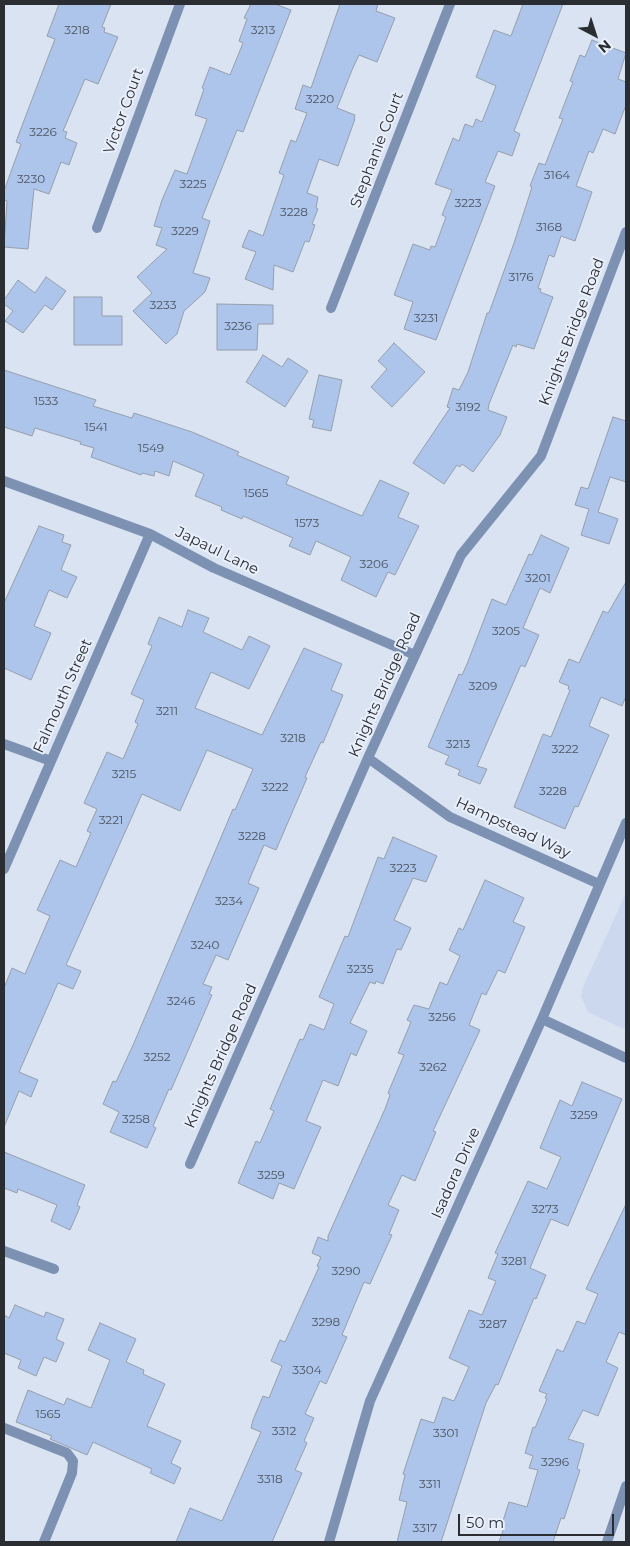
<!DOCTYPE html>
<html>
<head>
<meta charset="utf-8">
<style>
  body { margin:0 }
  #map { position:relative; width:630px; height:1546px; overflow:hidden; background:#dae3f2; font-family:Montserrat,sans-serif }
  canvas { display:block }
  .frame { position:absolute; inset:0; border:5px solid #2a2e33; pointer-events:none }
  .north { position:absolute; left:570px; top:10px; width:50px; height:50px; -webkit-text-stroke:4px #e9f0fc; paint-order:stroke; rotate:140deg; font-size:14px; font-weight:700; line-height:20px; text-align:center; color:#2a2e33 }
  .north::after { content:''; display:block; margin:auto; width:18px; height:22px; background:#2a2e33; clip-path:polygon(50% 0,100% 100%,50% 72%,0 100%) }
  .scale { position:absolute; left:458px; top:1514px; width:156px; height:22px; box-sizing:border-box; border:2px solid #2a2e33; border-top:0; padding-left:6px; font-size:15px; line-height:18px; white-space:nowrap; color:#2a2e33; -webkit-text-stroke:4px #e9f0fc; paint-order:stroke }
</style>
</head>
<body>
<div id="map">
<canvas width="630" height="1546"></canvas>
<div class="frame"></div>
<div class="north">N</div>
<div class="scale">50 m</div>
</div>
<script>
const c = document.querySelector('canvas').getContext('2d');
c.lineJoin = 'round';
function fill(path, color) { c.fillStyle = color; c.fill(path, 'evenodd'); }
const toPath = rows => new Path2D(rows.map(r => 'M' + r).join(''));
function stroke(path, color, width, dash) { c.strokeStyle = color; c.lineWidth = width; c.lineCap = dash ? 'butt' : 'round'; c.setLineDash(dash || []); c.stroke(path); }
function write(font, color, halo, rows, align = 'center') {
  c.font = font + ' Montserrat,sans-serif'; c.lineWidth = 4; c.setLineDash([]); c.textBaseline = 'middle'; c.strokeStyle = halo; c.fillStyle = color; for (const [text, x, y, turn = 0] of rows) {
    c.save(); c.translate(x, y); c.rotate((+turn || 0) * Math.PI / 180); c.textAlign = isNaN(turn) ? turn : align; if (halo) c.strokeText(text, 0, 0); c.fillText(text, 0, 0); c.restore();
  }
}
const built = toPath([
  [626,893,626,1030,588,1012,581,996,583,987]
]);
const building = toPath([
  [59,4,111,4,102,27,105,28,104,32,118,37,98,84,85,79,63,131,67,132,65,138,77,143,69,165,61,162,49,194,34,189,28,249,4,247,7,201,4,200,4,191,21,144,16,142,20,131,55,39,47,36,59,4],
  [251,4,275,4,291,10,243,132,237,130,202,218,210,221,193,273,210,278,205,292,184,311,177,334,166,344,133,311,152,293,137,277,167,249,156,245,162,228,154,226,162,200,175,170,187,174,207,119,195,115,204,89,202,88,210,67,230,75,243,43,239,41,247,19,244,18,251,4],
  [340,4,378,4,376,11,395,18,377,62,359,55,352,70,337,108,355,115,354,119,355,119,338,166,319,159,307,193,318,197,316,208,318,209,312,224,315,225,309,242,305,241,293,272,274,265,273,290,245,279,256,252,242,247,249,230,263,236,284,175,279,173,291,140,296,142,307,113,295,109,303,85,311,88,340,4],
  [523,4,563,4,514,131,520,134,512,156,498,151,485,182,495,186,436,340,404,329,413,302,394,295,413,244,430,250,431,246,435,247,446,217,442,215,452,190,435,184,453,138,459,141,465,124,473,127,476,119,482,122,496,86,476,77,494,30,511,36,523,4],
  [592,40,626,53,618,79,626,82,626,105,615,134,603,129,593,153,589,151,576,186,592,192,575,241,561,236,554,257,549,255,538,288,541,289,540,292,553,297,534,349,517,344,516,347,513,345,489,404,488,410,507,417,500,435,473,472,462,464,460,467,457,465,444,484,413,463,450,408,447,407,453,388,459,390,468,372,487,313,489,313,514,243,532,187,530,186,539,163,545,165,563,119,559,118,573,82,570,81,580,55,585,57,592,40],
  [46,277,66,291,52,310,45,305,23,333,5,321,13,311,4,304,4,300,18,280,35,293,46,277],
  [74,297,102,297,102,316,122,316,122,345,74,345,74,297],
  [217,304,273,305,273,324,258,324,257,350,217,350,217,304],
  [394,343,425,372,392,407,371,387,387,369,378,361,394,343],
  [263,355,282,367,288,358,308,371,285,407,246,382,263,355],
  [4,370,96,400,93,406,132,418,134,413,192,432,239,452,237,455,289,477,286,484,362,516,380,480,409,493,398,517,419,526,395,575,388,572,376,597,341,580,351,557,316,541,310,555,289,546,293,538,243,516,242,519,221,510,222,507,195,496,204,474,173,461,169,476,155,471,154,476,142,473,141,475,91,457,94,448,80,444,81,442,35,428,32,436,4,427,4,370],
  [319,375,342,380,331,431,312,427,314,420,309,419,319,375],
  [613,417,626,421,626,482,610,477,598,512,618,519,609,544,581,535,589,509,575,505,581,487,588,489,613,417],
  [39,526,64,535,62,542,71,545,61,570,77,577,67,598,49,590,34,626,51,633,31,680,4,668,4,603,39,526],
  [541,535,569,548,550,593,540,588,523,628,539,635,525,667,521,665,477,766,487,769,480,784,458,775,460,770,445,764,449,756,428,747,459,674,462,675,467,664,492,599,506,605,529,554,532,555,541,535],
  [626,582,626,696,622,706,601,697,589,726,609,735,578,807,575,806,565,829,514,807,543,734,551,737,570,690,568,689,569,686,559,682,569,659,579,663,603,611,608,613,626,582],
  [188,610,209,618,203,632,242,650,249,636,270,646,249,689,211,672,195,708,262,735,304,648,342,664,331,690,343,695,323,743,321,742,305,777,307,778,276,850,264,845,248,883,259,888,228,960,216,955,203,984,212,987,209,994,212,995,171,1090,169,1089,153,1126,156,1128,147,1148,110,1132,119,1112,103,1104,113,1081,116,1082,134,1043,233,809,235,810,253,769,207,750,180,811,142,794,66,965,81,971,73,989,58,983,19,1072,38,1080,31,1097,19,1091,4,1127,4,988,12,968,25,974,50,916,37,910,60,860,76,867,91,833,87,831,97,809,84,803,107,752,123,759,138,724,135,722,144,700,131,694,152,646,148,644,159,617,182,627,188,610],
  [393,837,437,856,426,882,413,878,394,920,411,928,401,950,397,949,383,984,376,981,375,984,370,982,350,1023,367,1031,356,1056,351,1053,338,1086,323,1080,306,1121,321,1127,294,1189,279,1183,273,1199,238,1183,256,1141,260,1143,274,1111,270,1109,300,1039,303,1040,310,1024,324,1030,334,1004,319,997,345,936,348,937,378,857,384,859,393,837],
  [485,880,524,898,513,922,525,927,505,973,498,970,486,995,482,993,469,1025,480,1030,433,1131,436,1132,415,1181,402,1175,388,1205,399,1210,389,1234,392,1235,370,1284,364,1282,342,1335,347,1337,326,1384,320,1381,305,1414,314,1418,304,1441,307,1443,295,1470,302,1473,272,1542,176,1542,190,1508,222,1521,261,1432,251,1428,253,1420,263,1396,269,1398,282,1366,271,1361,280,1340,285,1342,319,1267,317,1266,321,1257,312,1253,318,1237,328,1241,328,1236,385,1109,390,1095,388,1093,404,1055,398,1053,411,1022,407,1020,414,1005,429,1009,440,982,447,985,460,956,449,950,459,928,463,930,485,880],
  [582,1082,622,1099,568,1226,551,1219,542,1239,530,1268,546,1275,536,1299,534,1298,498,1385,496,1384,486,1403,441,1542,397,1542,407,1502,399,1500,405,1475,403,1474,421,1419,434,1423,443,1397,454,1401,469,1367,449,1358,469,1310,482,1315,496,1281,488,1278,498,1254,495,1253,528,1181,547,1189,561,1157,540,1148,560,1100,572,1106,582,1082],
  [4,1152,85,1185,77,1205,80,1207,70,1230,51,1221,57,1205,18,1189,17,1193,4,1188,4,1152],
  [626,1204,626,1335,619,1332,606,1362,618,1368,598,1416,583,1410,568,1439,584,1444,577,1469,580,1470,564,1519,561,1518,553,1542,499,1542,504,1528,501,1527,509,1502,527,1507,538,1470,529,1468,533,1456,525,1453,533,1427,535,1428,547,1399,545,1398,547,1394,539,1391,557,1349,563,1352,577,1321,585,1324,598,1294,586,1289,626,1204],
  [15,1305,44,1317,46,1312,64,1319,56,1339,64,1343,56,1362,44,1357,36,1376,18,1368,21,1360,4,1353,4,1315,9,1318,15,1305],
  [100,1323,136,1339,126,1362,144,1370,143,1374,165,1384,147,1426,181,1441,171,1463,181,1468,174,1484,150,1473,152,1469,93,1442,87,1455,50,1439,52,1436,16,1422,28,1390,64,1405,67,1398,91,1408,110,1360,88,1350,100,1323]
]);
const service = toPath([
  [4,1428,67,1453,73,1461,72,1473,44,1542]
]);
const minor = toPath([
  [97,228,180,4],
  [331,308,450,4],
  [4,481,150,534,214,568,415,655],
  [4,744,51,761],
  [368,758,450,817,599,884],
  [4,869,150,534],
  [542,1019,626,1058],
  [190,1164,368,758,461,555,541,456,626,232],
  [4,1251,54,1269],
  [329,1542,370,1401,542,1019,626,823],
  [607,1542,626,1486]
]);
const numberNames = [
  ["3218",77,30],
  ["3213",263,30],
  ["3220",320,99],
  ["3226",43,132],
  ["3164",557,175],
  ["3230",31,179],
  ["3225",193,184],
  ["3223",468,203],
  ["3228",294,212],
  ["3168",549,227],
  ["3229",185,231],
  ["3176",521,277],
  ["3233",163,305],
  ["3231",426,318],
  ["3236",238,326],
  ["1533",46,401],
  ["3192",468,407],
  ["1541",96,427],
  ["1549",151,448],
  ["1565",256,493],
  ["1573",307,523],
  ["3206",374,564],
  ["3201",538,578],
  ["3205",506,631],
  ["3209",483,686],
  ["3211",167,711],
  ["3218",293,738],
  ["3213",458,744],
  ["3222",565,749],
  ["3215",124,774],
  ["3222",275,787],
  ["3228",553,791],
  ["3221",111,820],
  ["3228",252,836],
  ["3223",403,868],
  ["3234",229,901],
  ["3240",205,945],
  ["3235",360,969],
  ["3246",181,1001],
  ["3256",442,1017],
  ["3252",157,1057],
  ["3262",433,1067],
  ["3259",584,1115],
  ["3258",136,1119],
  ["3259",271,1175],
  ["3273",545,1209],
  ["3281",514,1261],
  ["3290",346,1271],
  ["3298",326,1322],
  ["3287",493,1324],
  ["3304",307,1370],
  ["1565",48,1414],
  ["3312",284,1431],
  ["3301",446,1433],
  ["3296",555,1462],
  ["3318",270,1479],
  ["3311",430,1484],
  ["3317",425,1528]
];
const streetNames = [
  ["Victor Court",124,111,-70],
  ["Stephanie Court",377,150,-69],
  ["Knights Bridge Road",572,332,-69],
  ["Japaul Lane",217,551,26],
  ["Knights Bridge Road",385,685,-66],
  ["Falmouth Street",63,696,-66],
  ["Hampstead Way",513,828,25],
  ["Knights Bridge Road",221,1056,-66],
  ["Isadora Drive",456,1173,-66]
];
fill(built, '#cbd8ed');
fill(building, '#adc5eb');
stroke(building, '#969eac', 1);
stroke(service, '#7d91b2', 10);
stroke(minor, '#7d91b2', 10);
write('12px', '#4b5461', null, numberNames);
write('15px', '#2a2e33', '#e9f0fc', streetNames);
</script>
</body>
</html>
